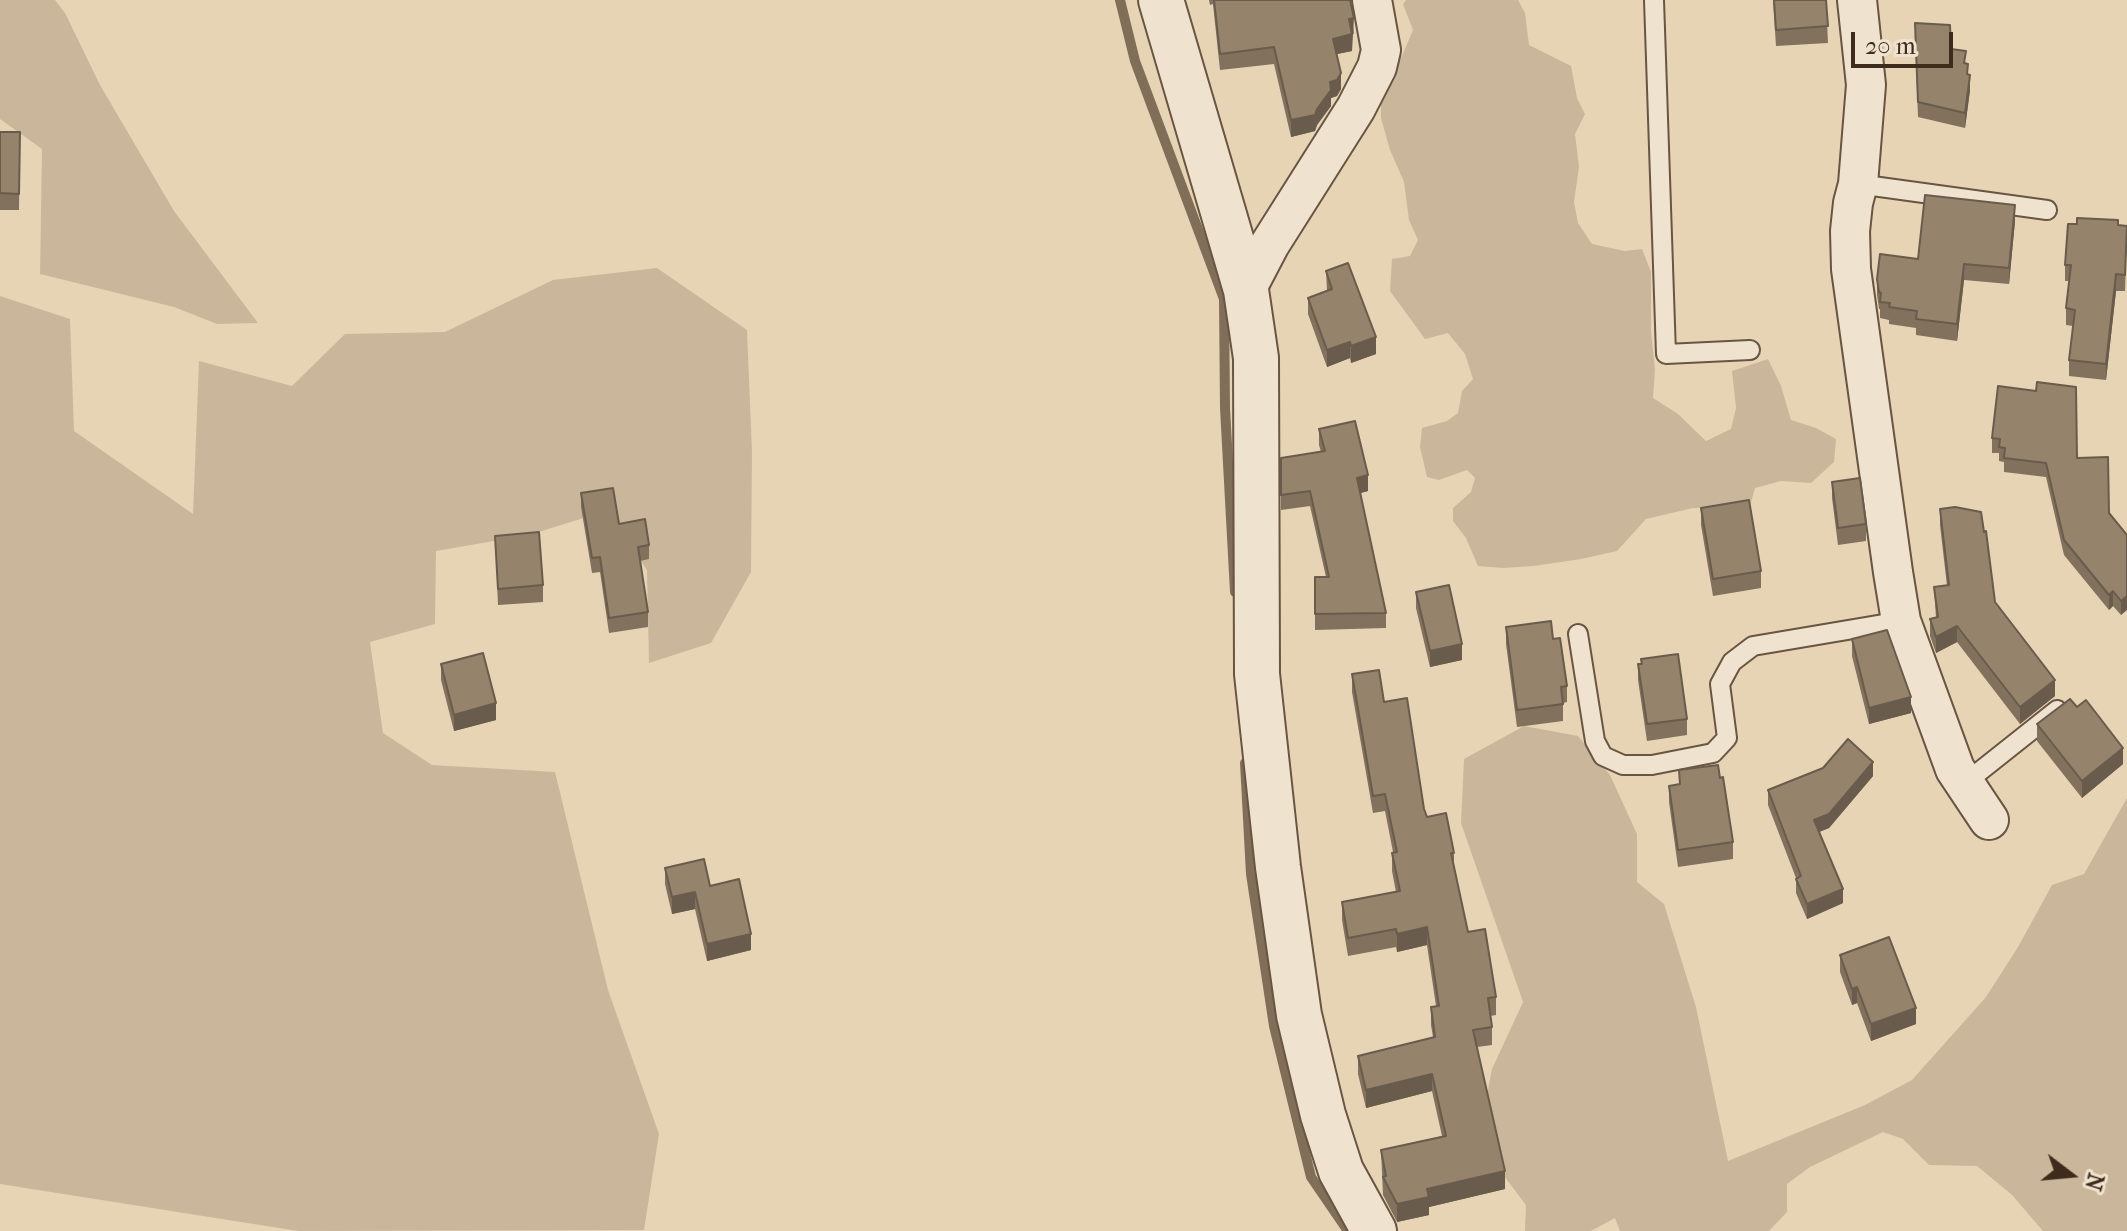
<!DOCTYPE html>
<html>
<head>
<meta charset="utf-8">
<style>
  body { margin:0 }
  #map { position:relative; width:2127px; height:1231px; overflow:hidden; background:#e7d4b5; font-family:"IM FELL French Canon",serif }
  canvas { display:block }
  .north { position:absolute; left:2031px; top:1135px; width:80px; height:80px; -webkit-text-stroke:6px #efe3cf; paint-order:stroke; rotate:106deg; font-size:22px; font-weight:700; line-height:32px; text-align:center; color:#3e2b1c }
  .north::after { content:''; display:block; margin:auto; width:28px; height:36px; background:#3e2b1c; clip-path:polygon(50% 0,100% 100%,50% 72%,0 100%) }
  .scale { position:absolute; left:1851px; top:32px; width:102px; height:36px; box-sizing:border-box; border:4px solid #3e2b1c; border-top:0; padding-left:10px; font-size:24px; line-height:28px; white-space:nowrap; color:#3e2b1c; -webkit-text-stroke:6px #efe3cf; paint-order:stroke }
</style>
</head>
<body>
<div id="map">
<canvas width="2127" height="1231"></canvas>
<div class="north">N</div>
<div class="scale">20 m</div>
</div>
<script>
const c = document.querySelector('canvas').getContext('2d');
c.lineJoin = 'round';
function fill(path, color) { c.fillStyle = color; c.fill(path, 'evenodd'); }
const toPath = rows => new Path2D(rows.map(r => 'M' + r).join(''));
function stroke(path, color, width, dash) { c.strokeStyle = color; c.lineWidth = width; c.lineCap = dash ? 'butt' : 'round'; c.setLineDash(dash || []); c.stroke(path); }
const green = toPath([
  [0,0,55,0,65,13,100,85,174,211,258,323,217,324,174,307,40,274,42,149,0,119],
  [1406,0,1518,0,1525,13,1529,45,1571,66,1577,98,1585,114,1575,134,1579,167,1574,202,1578,223,1592,244,1625,251,1642,249,1651,272,1651,332,1655,370,1653,398,1678,414,1706,441,1731,429,1736,408,1732,371,1768,359,1781,386,1791,420,1816,428,1836,439,1834,462,1811,483,1781,481,1755,488,1750,506,1693,508,1646,519,1617,551,1581,559,1534,566,1503,568,1478,566,1466,538,1453,521,1453,508,1471,492,1475,478,1467,470,1439,480,1427,477,1420,447,1422,428,1447,421,1458,413,1462,391,1473,379,1465,354,1448,333,1425,339,1390,291,1392,259,1410,256,1418,240,1409,220,1404,182,1390,150,1381,118,1381,95,1402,56,1413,30,1403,4],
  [657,268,747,330,752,452,751,572,711,643,649,663,647,570,606,511,529,535,436,551,435,624,370,642,383,733,432,765,555,772,608,990,659,1134,644,1230,298,1231,0,1184,0,296,70,319,74,431,193,514,199,361,292,386,345,334,445,332,553,280],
  [1524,726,1578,736,1610,775,1637,834,1637,882,1664,904,1696,1007,1728,1161,1865,1105,1912,1080,1986,997,2018,947,2052,885,2084,874,2127,798,2127,1231,2043,1231,2012,1195,1977,1166,1929,1165,1903,1139,1883,1132,1810,1167,1787,1184,1787,1212,1769,1231,1620,1231,1615,1218,1591,1231,1525,1231,1526,1205,1501,1172,1482,1121,1492,1069,1523,1002,1461,823,1464,759]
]);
const stream = toPath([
  [1120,0,1135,61,1224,299,1225,408,1235,592],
  [1245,763,1251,874,1274,1026,1311,1177,1348,1231]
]);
const service = toPath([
  [1654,0,1666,354,1750,350],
  [1858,184,2047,210],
  [1578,634,1595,741,1603,756,1623,765,1652,765,1713,753,1727,738,1720,684,1732,662,1753,646,1901,621],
  [1965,783,2057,710]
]);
const minor = toPath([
  [1857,0,1866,85,1858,184,1853,203,1850,231,1851,269,1893,572,1901,621,1955,769,1989,820],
  [1246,290,1270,244,1356,108,1377,67,1381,50,1372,0]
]);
const tertiary = toPath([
  [1161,0,1246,290,1256,358,1257,674,1278,867,1299,1015,1323,1115,1341,1171,1374,1231]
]);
const wall = toPath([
  [1209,0,1350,0,1354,34,1352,34,1352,51,1336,54,1341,89,1337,96,1331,98,1331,106,1317,125,1315,131,1291,137,1274,64,1220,70,1213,4,1210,5],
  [1773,0,1826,0,1828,43,1776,46],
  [1915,38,1951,49,1966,63,1970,90,1965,128,1918,117],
  [0,132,20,132,19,210,0,210],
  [2015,221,2009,284,1964,280,1957,341,1916,335,1916,328,1889,324,1889,320,1880,318,1880,309,1879,309,1877,295,1877,279,1918,259],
  [2077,224,2127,226,2125,291,2116,291,2106,380,2069,376,2069,360,2073,326,2066,325,2066,308,2069,281,2065,281,2065,265],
  [1326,271,1376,354,1351,363,1350,358,1327,367,1308,314,1308,298,1327,291],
  [1998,386,2077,458,2109,513,2127,535,2121,615,2113,606,2109,610,2064,555,2046,477,2004,472,2004,462,1999,461,1999,453,1992,453,1992,438],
  [1319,429,1368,491,1360,493,1386,613,1386,628,1315,630,1315,577,1326,577,1310,506,1281,510,1281,458,1321,452,1319,445],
  [1832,482,1866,524,1866,541,1838,545,1832,498],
  [581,493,619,524,649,545,649,559,640,561,648,612,648,627,609,633,600,572,592,573,581,507],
  [1701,508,1761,571,1761,588,1713,596,1701,525],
  [1940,509,1995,602,2055,696,2020,724,1957,642,1936,653,1930,636,1930,619,1936,618,1934,587,1947,586,1940,525],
  [495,536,543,585,543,602,498,605],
  [1416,592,1462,660,1430,667,1416,608],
  [1506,627,1553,639,1567,686,1567,702,1563,703,1563,721,1517,727,1506,644],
  [1852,639,1911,713,1869,724,1852,656],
  [1641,659,1687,719,1687,735,1647,741,1638,680,1638,664,1641,664],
  [441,664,496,720,454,731,441,680],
  [1352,674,1384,702,1427,817,1454,853,1454,867,1468,932,1496,997,1496,1015,1490,1016,1492,1027,1492,1045,1477,1047,1505,1189,1429,1207,1429,1215,1397,1222,1383,1195,1381,1150,1442,1136,1432,1091,1366,1108,1358,1074,1358,1056,1433,1037,1431,1025,1431,1007,1436,1006,1427,945,1397,952,1396,947,1348,956,1342,920,1342,902,1396,892,1392,871,1392,853,1393,852,1385,811,1373,813,1352,692],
  [2037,724,2123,764,2082,798,2037,741],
  [1679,770,1733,842,1733,859,1678,867,1669,802,1669,786,1679,784],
  [1873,776,1829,828,1819,832,1843,903,1807,919,1796,893,1796,878,1768,805,1768,790],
  [665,868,710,886,751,950,707,961,695,909,672,914,665,884],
  [1840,955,1916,1024,1871,1041,1857,1003,1852,1005,1840,972]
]);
const shadedWall = toPath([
  [1354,18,1352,51,1333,55,1333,39,1349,19],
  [1341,73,1341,89,1337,96,1331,98,1331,106,1317,125,1315,131,1291,137,1291,120,1317,109,1330,82],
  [1970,75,1970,90,1965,128,1965,113],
  [2015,205,2015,221,2009,284,2009,268],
  [1964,264,1964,280,1957,341,1957,324],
  [2116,274,2116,291,2106,380,2106,364],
  [1376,337,1376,354,1351,363,1351,346],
  [1350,342,1350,358,1327,367,1327,350],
  [1368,475,1368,491,1357,494,1357,478],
  [2113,591,2113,606,2109,610,2109,595],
  [2127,596,2127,610,2121,615,2121,601],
  [1957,626,1957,642,1936,653,1936,637],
  [1462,644,1462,660,1430,667,1430,651],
  [2055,680,2055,696,2020,724,2020,707],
  [1911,697,1911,713,1869,724,1869,708],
  [496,703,496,720,454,731,454,715],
  [2123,748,2123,764,2082,798,2082,781],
  [1873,762,1873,776,1829,828,1814,834,1814,820],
  [1843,889,1843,903,1807,919,1807,904],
  [695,892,695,909,672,914,672,897],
  [1427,927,1427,945,1397,952,1397,934],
  [751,934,751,950,707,961,707,944],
  [1857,987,1857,1003,1852,1005,1852,989],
  [1916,1008,1916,1024,1871,1041,1871,1024],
  [1432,1074,1432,1091,1366,1108,1366,1090],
  [1505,1171,1505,1189,1429,1207,1429,1215,1397,1222,1397,1204,1427,1189]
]);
const building = toPath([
  [1214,0,1350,0,1354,18,1349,19,1352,34,1333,39,1341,73,1337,80,1330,82,1331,90,1317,109,1315,115,1291,120,1274,47,1220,54,1214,0],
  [1774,0,1826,0,1828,26,1776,30,1774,0],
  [1915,23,1950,25,1951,49,1966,51,1964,63,1968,64,1967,74,1970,75,1965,113,1918,102,1915,23],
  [0,132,20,132,19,194,0,193,0,132],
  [1925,195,2015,205,2009,268,1964,264,1957,324,1916,319,1917,311,1889,307,1890,303,1880,302,1881,293,1879,292,1877,279,1880,254,1918,259,1925,195],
  [2077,218,2118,220,2118,225,2127,226,2125,275,2116,274,2106,364,2069,360,2075,310,2066,308,2071,265,2065,265,2068,224,2077,224,2077,218],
  [1348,263,1376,337,1351,346,1350,342,1327,350,1308,298,1332,289,1326,271,1348,263],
  [2037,382,2076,387,2077,458,2108,457,2109,513,2127,535,2127,596,2121,601,2113,591,2109,595,2064,540,2046,463,2004,458,2005,448,1999,447,2000,439,1992,438,1998,386,2036,391,2037,382],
  [1355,421,1368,475,1357,478,1386,613,1315,614,1315,577,1329,577,1310,491,1281,495,1281,458,1325,451,1319,429,1355,421],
  [1860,478,1866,524,1838,528,1832,482,1860,478],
  [613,488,619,524,645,519,649,545,638,547,648,612,609,618,600,557,592,558,581,493,613,488],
  [1749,500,1761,571,1713,579,1701,508,1749,500],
  [1955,507,1981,512,1984,532,1986,531,1995,602,2055,680,2020,707,1957,626,1936,637,1930,619,1938,617,1934,587,1949,585,1940,509,1955,507],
  [539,532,543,585,498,589,495,536,539,532],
  [1449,585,1462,644,1430,651,1416,592,1449,585],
  [1551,621,1553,639,1560,638,1567,686,1561,687,1563,704,1517,710,1506,627,1551,621],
  [1887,630,1911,697,1869,708,1852,639,1887,630],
  [483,653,496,703,454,715,441,664,483,653],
  [1678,654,1687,719,1647,724,1638,664,1642,664,1641,659,1678,654],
  [1379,670,1384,702,1407,698,1424,809,1427,817,1446,813,1454,853,1451,853,1468,932,1485,929,1496,997,1488,998,1492,1027,1473,1030,1505,1171,1427,1189,1429,1197,1397,1204,1383,1177,1386,1176,1381,1150,1446,1136,1432,1074,1366,1090,1358,1056,1435,1037,1431,1007,1439,1006,1427,927,1397,934,1396,929,1348,938,1342,902,1400,891,1392,853,1397,852,1385,794,1373,796,1352,674,1379,670],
  [2070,699,2077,707,2086,700,2123,748,2082,781,2037,724,2070,699],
  [1848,739,1873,762,1829,814,1814,820,1843,889,1807,904,1796,879,1801,876,1768,790,1823,768,1848,739],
  [1718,765,1720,778,1723,777,1733,842,1678,850,1669,786,1680,784,1679,770,1718,765],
  [704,859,710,886,739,879,751,934,707,944,695,892,672,897,665,868,704,859],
  [1889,937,1916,1008,1871,1024,1857,987,1852,989,1840,955,1889,937]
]);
fill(green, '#cab79b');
stroke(stream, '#816e59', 10);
stroke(service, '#685542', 22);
stroke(minor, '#685542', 42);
stroke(tertiary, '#685542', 48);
stroke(service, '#efe3cf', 18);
stroke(minor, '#efe3cf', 38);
stroke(tertiary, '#efe3cf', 44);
fill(wall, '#81715d');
fill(shadedWall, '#695c4c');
fill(building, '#96836c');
stroke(building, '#695c4c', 2);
</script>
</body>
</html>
